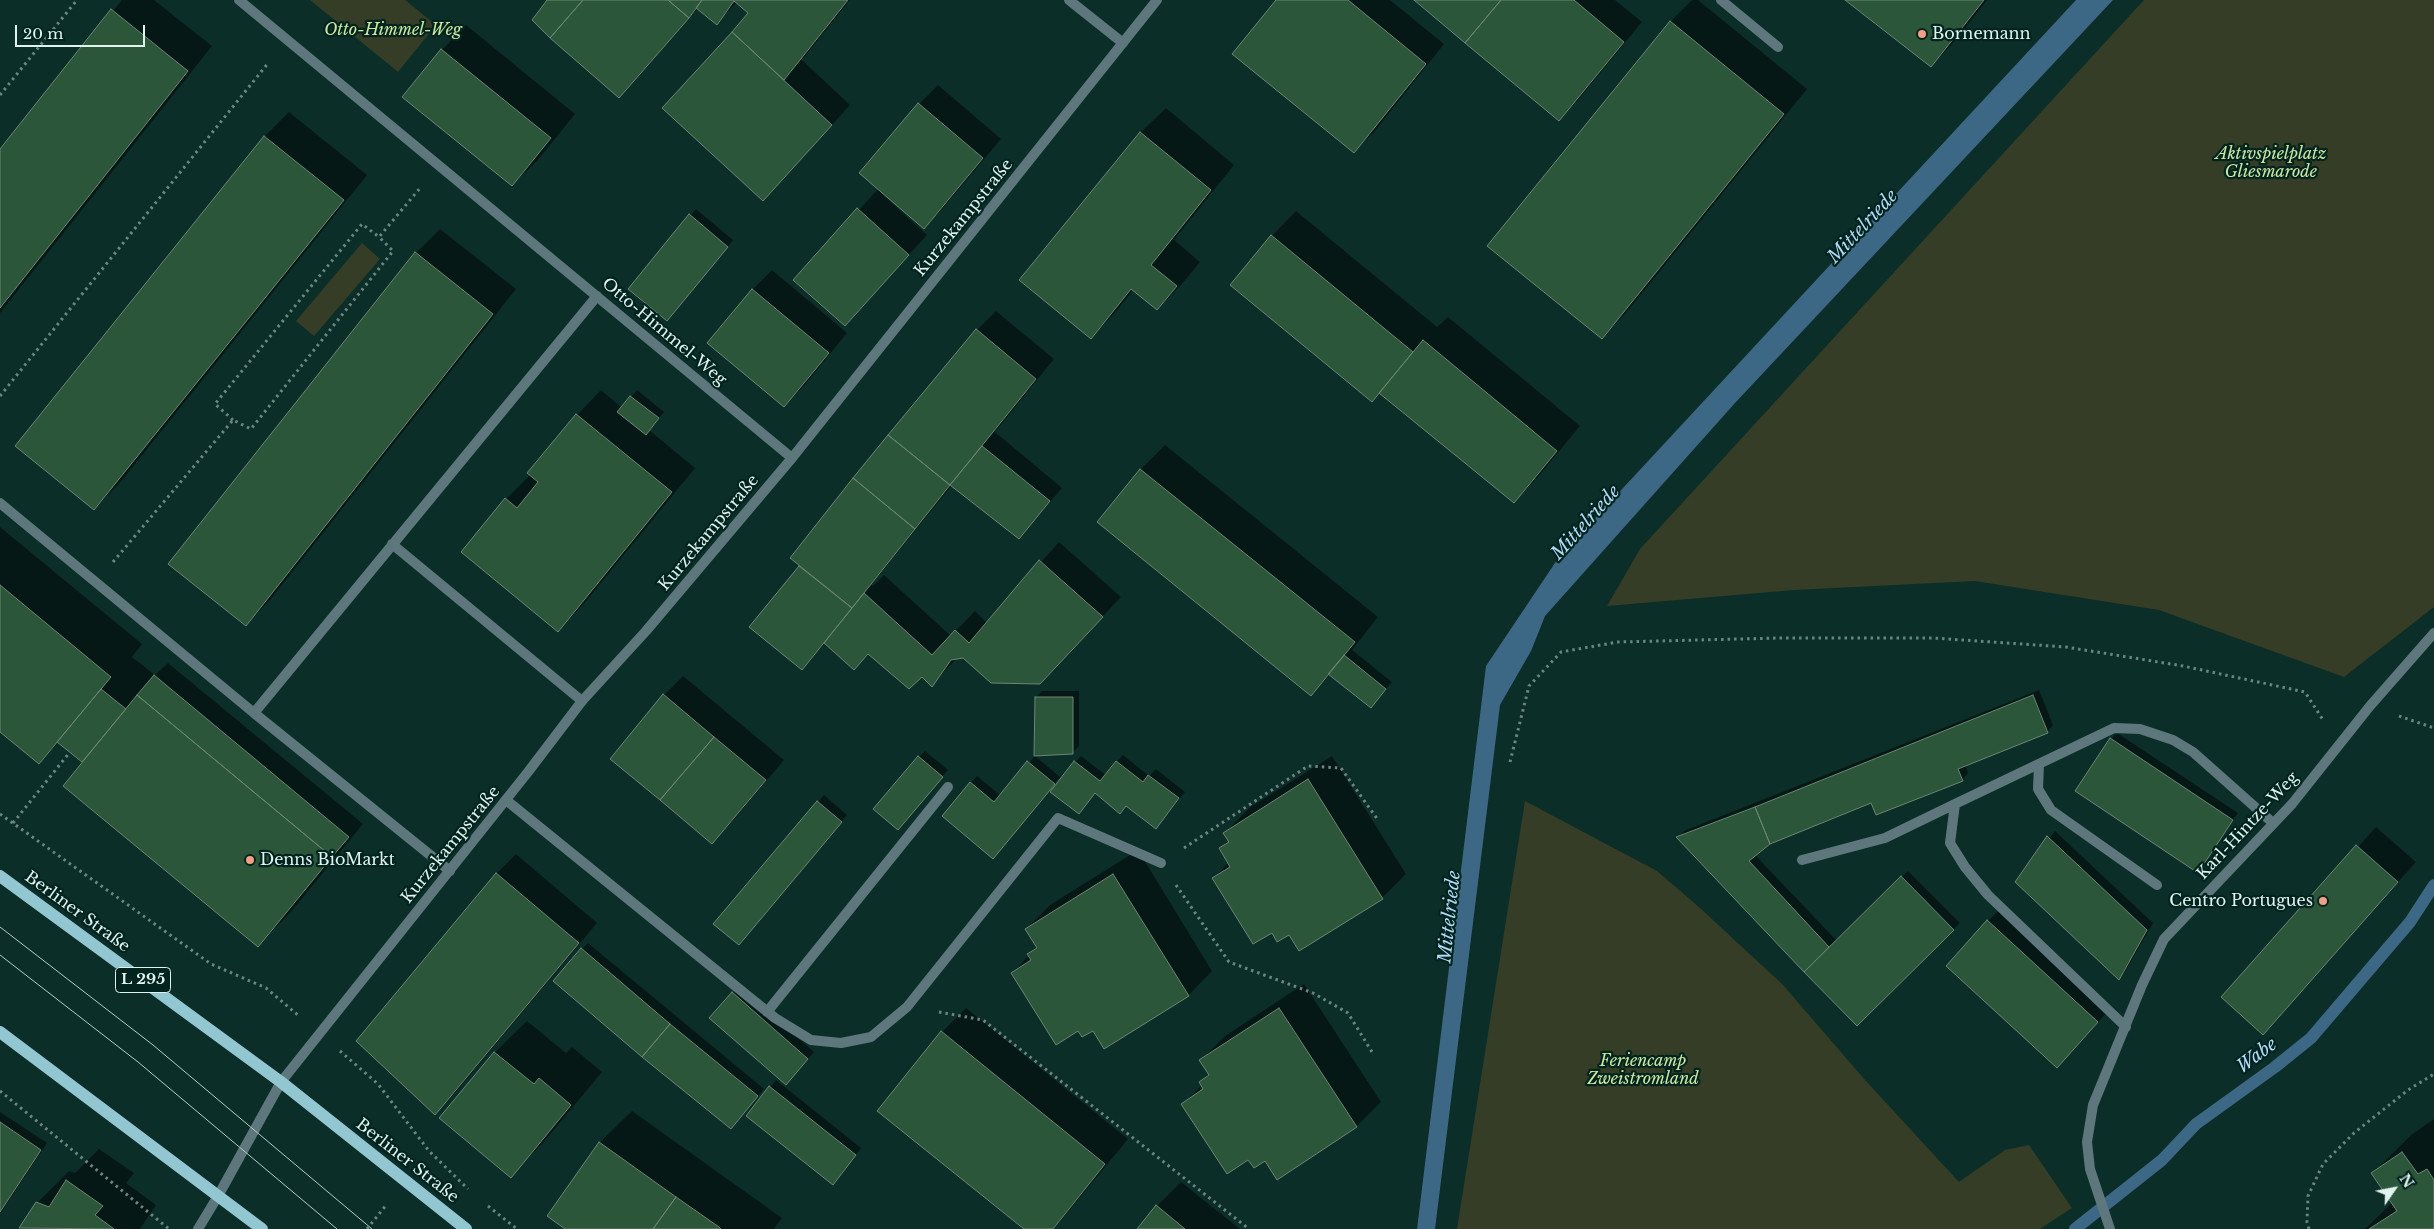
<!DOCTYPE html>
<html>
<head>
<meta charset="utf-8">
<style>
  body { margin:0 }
  #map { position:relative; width:2434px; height:1229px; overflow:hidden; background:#0c2e29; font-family:"Libre Baskerville",serif }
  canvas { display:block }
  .north { position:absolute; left:2369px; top:1164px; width:50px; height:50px; -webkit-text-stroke:4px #02241f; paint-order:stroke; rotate:57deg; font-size:14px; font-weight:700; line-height:20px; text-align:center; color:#e1f3ef }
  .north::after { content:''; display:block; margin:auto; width:18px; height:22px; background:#e1f3ef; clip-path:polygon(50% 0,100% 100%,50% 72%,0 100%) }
  .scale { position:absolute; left:15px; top:25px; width:130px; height:22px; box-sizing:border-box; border:2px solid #e1f3ef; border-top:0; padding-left:6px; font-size:15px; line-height:18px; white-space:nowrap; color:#e1f3ef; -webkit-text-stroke:4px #02241f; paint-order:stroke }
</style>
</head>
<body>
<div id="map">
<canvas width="2434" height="1229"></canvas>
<div class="north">N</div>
<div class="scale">20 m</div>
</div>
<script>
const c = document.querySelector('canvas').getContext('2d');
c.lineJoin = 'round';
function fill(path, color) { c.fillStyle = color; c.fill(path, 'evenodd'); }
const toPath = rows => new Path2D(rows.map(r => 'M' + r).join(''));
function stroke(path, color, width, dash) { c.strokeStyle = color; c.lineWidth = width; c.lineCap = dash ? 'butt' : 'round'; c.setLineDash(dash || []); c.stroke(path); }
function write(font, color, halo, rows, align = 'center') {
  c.font = font + ' "Libre Baskerville",serif'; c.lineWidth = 4.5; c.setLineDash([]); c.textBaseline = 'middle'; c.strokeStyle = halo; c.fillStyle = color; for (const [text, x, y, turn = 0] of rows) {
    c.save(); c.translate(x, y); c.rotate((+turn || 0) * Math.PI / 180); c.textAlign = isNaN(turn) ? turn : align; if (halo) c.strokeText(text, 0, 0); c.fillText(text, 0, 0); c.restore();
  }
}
const green = toPath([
  [310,0,405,0,436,25,398,72],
  [2144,0,2434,0,2434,607,2344,677,2159,610,1975,581,1794,590,1607,606,1640,549],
  [362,243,380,259,314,336,296,321],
  [1525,801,1657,871,1700,908,1783,985,1865,1080,1959,1182,2005,1150,2029,1145,2072,1208,2040,1229,1457,1229]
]);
const water = toPath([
  [2076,0,2113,0,1735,403,1545,616,1531,651,1500,705,1435,1229,1417,1229,1486,666,1559,557]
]);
const shadow = toPath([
  [122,0,154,0,212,46,0,313,0,151],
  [549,0,850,0,802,60,850,105,782,180,664,108,750,13,737,2,717,23,698,8,619,96],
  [1277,0,1390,0,1444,44,1374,132,1354,151],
  [1416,0,1615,0,1642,22,1578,100,1558,119],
  [1692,0,1698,0,1807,89,1626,313,1602,338,1489,246,1671,21],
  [1847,0,1987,0,1955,41,1931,66],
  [466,25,575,114,537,161,512,185,404,97,442,50],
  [938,85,1001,139,943,208,924,227,886,194,884,196,927,235,845,325,795,280,879,188,919,104],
  [1166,108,1234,165,1174,240,1200,262,1181,285,1157,309,1134,289,1115,313,1091,337,1021,280,1141,132],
  [289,112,367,175,119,484,94,509,17,446,265,136],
  [696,209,733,240,673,313,630,289],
  [1296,211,1437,327,1448,317,1580,426,1538,477,1514,502,1380,392,1232,285,1272,236],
  [440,229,516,289,270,600,246,625,416,253],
  [772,270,847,333,803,387,784,406,752,290],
  [996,311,1054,359,995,432,1062,488,1019,538,952,485,871,585,873,586,884,575,951,636,975,611,987,623,1059,542,1121,597,1040,683,963,656,957,658,932,685,922,675,870,653,854,669,825,643,802,668,751,627,801,566,889,436,977,330],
  [601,390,622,408,637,390,664,412,649,430,695,468,582,606,558,630,463,552,506,499,531,474,529,473,577,415],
  [1165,445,1378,617,1352,650,1392,682,1371,707,1331,674,1311,694,1098,522,1141,469],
  [0,527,142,644,132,657,155,675,168,663,363,824,290,913,258,945,84,762,59,742,39,763,0,731],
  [683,676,784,760,731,823,712,842,664,695],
  [2039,690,2053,725,2047,732,1965,764,1968,773,1962,780,1872,802,1769,843,1755,855,1837,941,1908,871,1960,923,1857,1024,1678,837,1684,831],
  [1042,691,1079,691,1079,746,1072,753,1036,697],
  [2117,733,2238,813,2197,872,2111,739],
  [925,751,948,770,904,822,919,757],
  [1123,755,1149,776,1156,769,1185,792,1156,827,1127,805,1120,812,1096,792,1085,806,1075,762,1081,756,1106,775],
  [1035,756,1060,777,999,851,971,783,977,776,1001,796],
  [1332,756,1406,874,1382,898,1289,933,1273,931,1214,878,1229,862,1221,848,1229,839,1225,833,1249,808],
  [824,795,847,815,745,937,715,924],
  [2376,827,2416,862,2263,1033,2223,997],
  [2055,831,2153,923,2125,972,2119,978,2016,881],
  [1138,850,1212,971,1188,996,1093,1029,1079,1029,1013,973,1037,946,1026,929,1050,905],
  [516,854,597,923,454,1094,435,1113,358,1041,497,873],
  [2001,908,2110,1009,2070,1053,1988,921],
  [588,943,764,1089,737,1121,582,949],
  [1304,984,1381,1102,1357,1126,1277,1178,1265,1160,1249,1158,1183,1104,1202,1085,1200,1082,1209,1074,1201,1060,1225,1036],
  [739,986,814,1052,792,1077,711,1018],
  [966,1008,1128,1139,1054,1229,1026,1229,942,1032],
  [527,1021,566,1053,572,1047,602,1072,542,1144,510,1176,441,1118,495,1052],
  [776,1080,861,1148,839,1177,748,1115],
  [632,1111,782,1218,774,1229,567,1229,549,1216,600,1142],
  [0,1112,47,1143,0,1214],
  [2434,1119,2434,1229,2365,1229,2393,1202,2373,1173,2411,1135],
  [99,1149,134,1173,126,1183,156,1205,140,1229,21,1228,37,1203,69,1171,75,1173],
  [1181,1182,1240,1229,1139,1229,1157,1206]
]);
const stream = toPath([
  [2075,1229,2162,1160,2196,1124,2275,1067,2311,1038,2410,922,2434,885]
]);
const building = toPath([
  [547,0,583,0,550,38,532,20,547,0],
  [583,0,668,0,689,18,619,98,550,38,583,0],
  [668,0,702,0,689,18,668,0],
  [702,0,848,0,784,80,732,32,748,13,734,1,717,25,696,8,702,0],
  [1276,0,1348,0,1426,64,1354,153,1232,54,1276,0],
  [1414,0,1501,0,1465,43,1414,0],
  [1501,0,1574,0,1624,42,1559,121,1465,43,1501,0],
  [1845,0,1984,0,1931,67,1845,0],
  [111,9,188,71,0,308,0,149,111,9],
  [1670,21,1784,114,1602,339,1487,246,1670,21],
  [732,32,832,125,763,201,662,108,732,32],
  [441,49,551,138,512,186,402,97,441,49],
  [918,103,983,158,924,229,859,173,918,103],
  [1140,132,1211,190,1151,265,1177,286,1157,310,1131,289,1091,339,1019,280,1140,132],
  [264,136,344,200,94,510,15,446,264,136],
  [857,208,909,255,845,326,793,280,857,208],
  [689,214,728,247,667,321,628,289,689,214],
  [1271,235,1413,352,1372,402,1230,285,1271,235],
  [415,252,493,314,246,626,168,564,415,252],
  [752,289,829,353,784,407,707,343,752,289],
  [976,329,1036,379,950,485,888,435,976,329],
  [1423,340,1557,451,1514,503,1379,393,1423,340],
  [630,396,659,418,646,435,617,412,630,396],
  [576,414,672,492,558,632,461,552,505,498,517,508,538,482,527,473,576,414],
  [888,435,950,485,915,529,853,478,888,435],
  [982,446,1050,501,1019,539,950,485,982,446],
  [1140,469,1355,642,1311,696,1097,522,1140,469],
  [853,478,915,529,852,608,790,558,853,478],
  [1039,560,1103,617,1040,684,991,683,963,658,951,660,932,687,922,677,909,689,868,654,854,670,824,643,864,593,932,655,955,630,969,643,1039,560],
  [799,566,852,608,802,670,749,627,799,566],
  [0,585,111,677,39,764,0,732,0,585],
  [1344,655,1386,689,1371,708,1328,674,1344,655],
  [154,675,349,837,332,857,137,695,154,675],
  [101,689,126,709,82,762,57,742,101,689],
  [663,694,714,737,660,800,610,759,663,694],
  [137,695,332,857,258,947,63,786,137,695],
  [2033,695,2048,733,1958,769,1963,781,1876,815,1871,803,1770,844,1755,807,2033,695],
  [1035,697,1073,697,1073,754,1034,756,1035,697],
  [714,737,766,780,712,844,660,800,714,737],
  [2110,738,2233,820,2198,873,2075,791,2110,738],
  [918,756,943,777,898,830,873,809,918,756],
  [1027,761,1055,784,993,859,942,816,970,782,994,802,1027,761],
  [1074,761,1100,781,1116,761,1143,782,1148,775,1179,798,1156,829,1126,806,1120,814,1095,793,1079,814,1050,792,1074,761],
  [1308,779,1383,899,1299,951,1289,935,1277,942,1272,933,1253,944,1212,878,1230,867,1219,848,1229,842,1223,833,1308,779],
  [817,801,842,822,739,945,713,924,817,801],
  [1755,807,1770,844,1749,861,1829,947,1804,972,1676,837,1755,807],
  [2047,836,2147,930,2119,980,2015,882,2047,836],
  [2356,845,2398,882,2263,1035,2221,997,2356,845],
  [496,873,579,943,435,1115,356,1041,496,873],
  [1113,874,1189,996,1104,1049,1093,1031,1082,1037,1078,1031,1056,1045,1011,973,1031,960,1027,954,1037,948,1025,929,1113,874],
  [1901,876,1954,930,1857,1026,1804,972,1901,876],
  [1987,920,2098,1022,2057,1068,1946,966,1987,920],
  [581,948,670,1024,642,1057,553,981,581,948],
  [732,992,808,1059,786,1085,709,1018,732,992],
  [1279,1008,1357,1127,1277,1180,1265,1161,1254,1168,1248,1160,1227,1174,1181,1104,1203,1089,1199,1082,1209,1075,1199,1060,1279,1008],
  [670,1024,758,1096,731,1129,642,1057,670,1024],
  [941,1031,1105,1164,1053,1229,1024,1229,877,1111,941,1031],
  [494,1052,534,1084,539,1078,571,1105,511,1178,439,1118,494,1052],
  [769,1086,856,1155,833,1185,746,1116,769,1086],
  [0,1122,41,1150,0,1212,0,1122],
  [599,1142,676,1197,653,1229,565,1229,547,1216,599,1142],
  [2402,1152,2418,1174,2427,1169,2434,1180,2434,1229,2369,1229,2397,1211,2371,1173,2402,1152],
  [66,1180,103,1206,95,1215,114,1229,19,1228,36,1202,49,1207,66,1180],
  [676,1197,719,1227,721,1229,653,1229,676,1197],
  [1156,1205,1185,1229,1137,1229,1156,1205]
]);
const path = toPath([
  [0,95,77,0],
  [0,396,269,62],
  [233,420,215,404,362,224,379,237],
  [113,562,233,420,251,429,393,251,379,237,421,187],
  [2399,716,2434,728],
  [1510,762,1529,686,1561,652,1618,642,1779,638,1933,638,2066,647,2183,666,2305,692,2323,720],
  [0,814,211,964,266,988,299,1016],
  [13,823,70,752],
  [1184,848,1308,766,1341,768,1378,820],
  [1176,885,1229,962,1313,993,1348,1013,1372,1052],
  [939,1012,983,1020,1249,1229],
  [340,1051,378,1084,429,1151,468,1189],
  [0,1091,169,1229],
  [488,1206,517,1229],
  [367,1229,387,1204],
  [2309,1229,2307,1222,2308,1196,2323,1164,2354,1133,2408,1090,2434,1074]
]);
const service = toPath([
  [1069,0,1123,43],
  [1721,0,1778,47],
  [0,503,254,713],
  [392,544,582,701],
  [2039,764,2038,789,2051,810,2157,885],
  [506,800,775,1018,811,1040,841,1043,871,1037,907,1007,1058,818,1161,863],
  [1802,860,1885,838,1955,804],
  [450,871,254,713,597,296],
  [767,1012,948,787],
  [2126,1027,1988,895,1965,867,1950,843,1955,804,2114,728,2140,729,2173,740,2193,752,2273,823]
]);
const minor = toPath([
  [239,0,792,458],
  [198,1229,218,1196,281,1082,528,772,582,701,646,631,792,458,1157,0],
  [2110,1229,2090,1169,2087,1142,2093,1105,2142,985,2164,939,2292,804,2370,706,2434,633]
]);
const primary = toPath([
  [0,876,281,1082,466,1229],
  [0,1032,262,1229]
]);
const tram = toPath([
  [0,927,153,1045,372,1229],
  [0,955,138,1062,337,1229]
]);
const markers = [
  [1922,34,5,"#f39f86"],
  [250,860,5,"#f39f86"],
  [2323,901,5,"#f39f86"]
];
const shields = [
  [143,980,55]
];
const shieldNames = [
  ["L 295",143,980]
];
const parkNames = [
  ["Otto-Himmel-Weg",393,30],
  ["Aktivspielplatz",2271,154],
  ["Gliesmarode",2271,172],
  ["Feriencamp",1643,1061],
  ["Zweistromland",1643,1079]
];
const poiNames = [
  ["Bornemann",1932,34],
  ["Denns BioMarkt",260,860],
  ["Centro Portugues",2313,901,"right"]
];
const streetNames = [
  ["Kurzekampstraße",964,218,-51],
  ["Otto-Himmel-Weg",664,332,40],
  ["Kurzekampstraße",709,533,-50],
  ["Karl-Hintze-Weg",2248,826,-47],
  ["Kurzekampstraße",451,845,-51],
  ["Berliner Straße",77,912,36],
  ["Berliner Straße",407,1161,38]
];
const waterNames = [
  ["Mittelriede",1863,227,-47],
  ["Mittelriede",1586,523,-48],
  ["Mittelriede",1450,917,-84],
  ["Wabe",2257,1056,-37]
];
fill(green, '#353d26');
fill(water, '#3d6885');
fill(shadow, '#0007');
stroke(stream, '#3d6885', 12);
fill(building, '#2c563a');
stroke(building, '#6d8573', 1);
stroke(path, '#6b8682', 3, [2.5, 4]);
stroke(service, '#5e777c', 10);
stroke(minor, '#5e777c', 10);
stroke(primary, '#92c7d1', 12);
stroke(tram, '#b6cbc7', 1);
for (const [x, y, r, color] of markers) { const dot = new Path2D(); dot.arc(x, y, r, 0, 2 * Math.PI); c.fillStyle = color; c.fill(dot); stroke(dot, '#02241f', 2); }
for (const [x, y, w] of shields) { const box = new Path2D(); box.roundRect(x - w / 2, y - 12.5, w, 25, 4); c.fillStyle = '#02241f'; c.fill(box); stroke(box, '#e1f3ef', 1); }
write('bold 15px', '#e1f3ef', null, shieldNames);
write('italic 16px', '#cfe8a1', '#02241f', parkNames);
write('16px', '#e1f3ef', '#02241f', poiNames, 'left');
write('16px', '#e1f3ef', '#02241f', streetNames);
write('italic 18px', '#b3daf7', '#02241f', waterNames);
</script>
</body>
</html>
